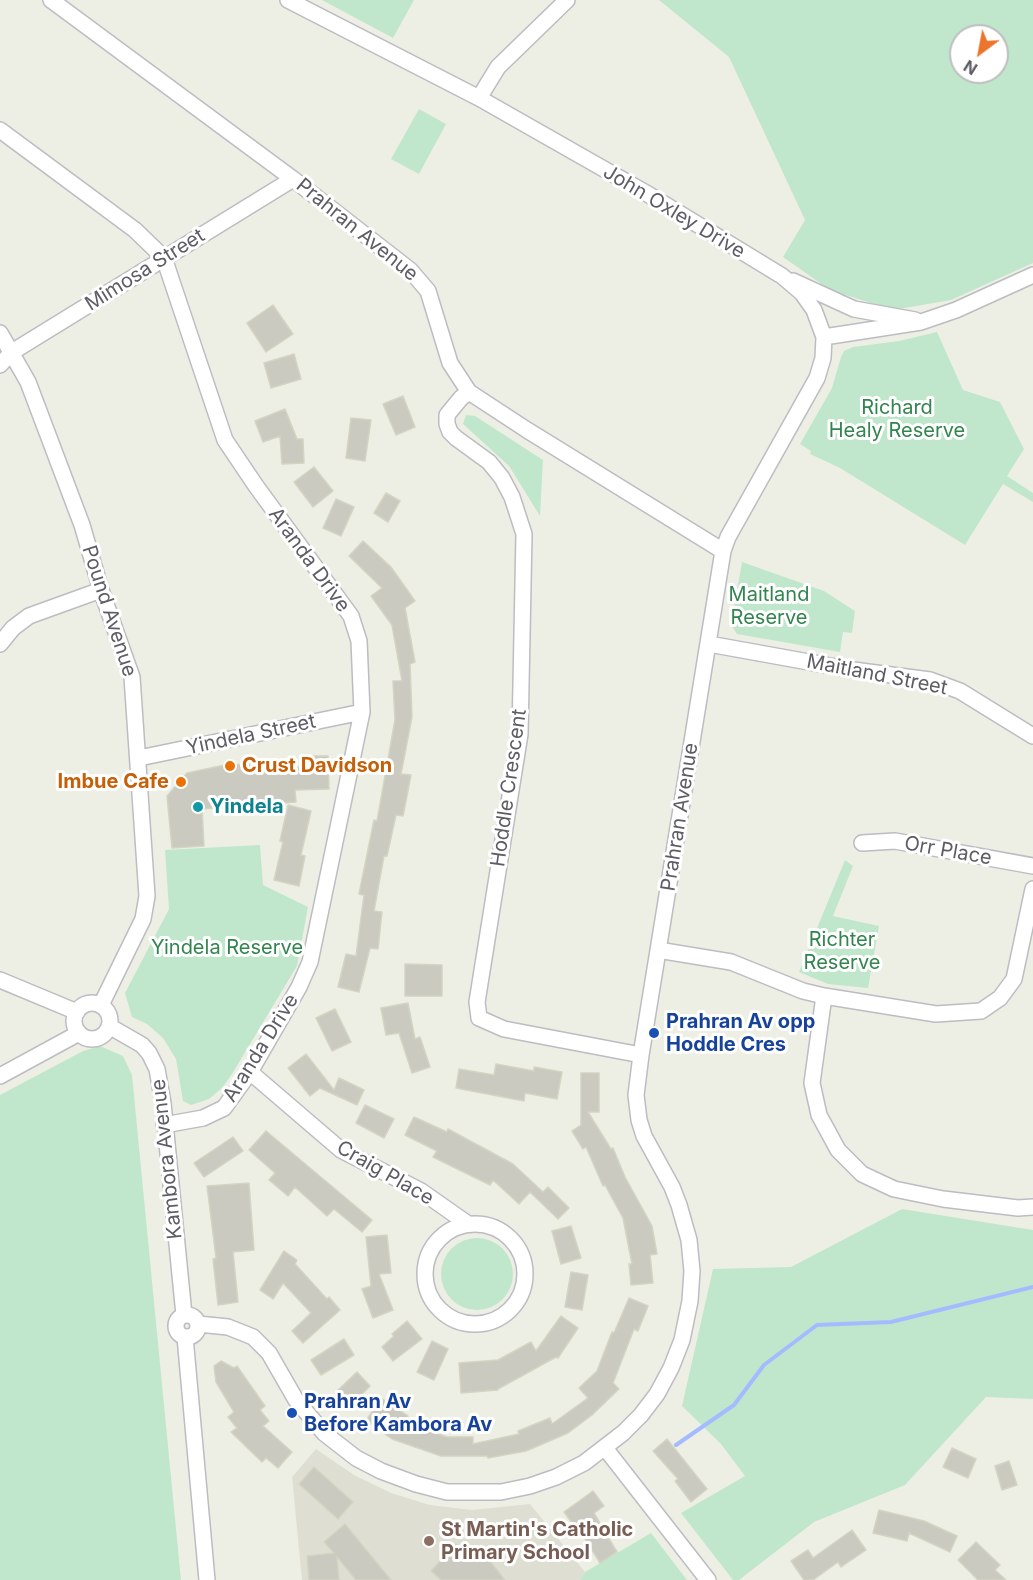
<!DOCTYPE html>
<html>
<head>
<meta charset="utf-8">
<style>
  body { margin:0 }
  #map { position:relative; width:1033px; height:1580px; overflow:hidden; background:#eeefe4; font-family:Inter,sans-serif }
  canvas { display:block }
  .north { position:absolute; left:949px; top:24px; width:60px; height:60px; box-sizing:border-box; background:#fff; border:2px solid #bebec1; border-radius:50%; rotate:212deg; font-size:16px; font-weight:700; line-height:24px; text-align:center; color:#5c5d65 }
  .north::after { content:''; display:block; margin:auto; width:21px; height:27px; background:#ec752d; clip-path:polygon(50% 0,100% 100%,50% 72%,0 100%) }
</style>
</head>
<body>
<div id="map">
<canvas width="1033" height="1580"></canvas>
<div class="north">N</div>
</div>
<script>
const c = document.querySelector('canvas').getContext('2d');
c.lineJoin = 'round';
function fill(path, color) { c.fillStyle = color; c.fill(path, 'evenodd'); }
const toPath = rows => new Path2D(rows.map(r => 'M' + r).join(''));
function stroke(path, color, width, dash) { c.strokeStyle = color; c.lineWidth = width; c.lineCap = dash ? 'butt' : 'round'; c.setLineDash(dash || []); c.stroke(path); }
function write(font, color, halo, rows, align = 'center') {
  c.font = font + ' Inter,sans-serif'; c.lineWidth = 6; c.setLineDash([]); c.textBaseline = 'middle'; c.strokeStyle = halo; c.fillStyle = color; for (const [text, x, y, turn = 0] of rows) {
    c.save(); c.translate(x, y); c.rotate((+turn || 0) * Math.PI / 180); c.textAlign = isNaN(turn) ? turn : align; if (halo) c.strokeText(text, 0, 0); c.fillText(text, 0, 0); c.restore();
  }
}
const education = toPath([
  [316,1449,354,1475,391,1493,430,1505,472,1510,530,1504,585,1572,580,1580,302,1580,292,1477]
]);
const green = toPath([
  [322,0,414,0,393,38],
  [659,0,1033,0,1033,263,951,300,893,310,830,290,783,257,805,220,729,57],
  [961,36,997,36,997,72,961,72],
  [419,109,446,124,419,174,391,159],
  [937,332,963,390,1000,402,1024,449,1007,476,1033,493,1033,502,1003,484,965,545,840,468,810,454,811,451,800,444,832,388,841,357,844,351,853,347,899,341],
  [466,415,475,416,543,460,540,516,509,466,463,424],
  [742,562,824,591,855,611,852,633,843,632,840,652,737,634,731,625],
  [260,845,263,885,308,907,297,966,232,1074,222,1088,209,1099,191,1105,183,1101,176,1059,163,1038,147,1024,132,1017,125,993,169,909,165,850],
  [845,860,853,866,833,916,879,926,868,988,828,984,799,972],
  [100,1046,123,1056,132,1075,181,1580,0,1580,0,1095,83,1051],
  [902,1209,1033,1230,1033,1399,986,1397,905,1485,814,1522,739,1580,733,1580,681,1513,745,1476,721,1444,682,1406,713,1269,791,1267],
  '441 1274a36 36 0 1 1 72 0a36 36 0 1 1-72 0Z',
  [651,1533,687,1580,580,1580,585,1572]
]);
const stream = toPath([
  [676,1445,734,1405,764,1365,817,1325,891,1322,1033,1287]
]);
const building = toPath([
  [273,305,293,334,266,352,247,323,273,305],
  [294,354,301,379,271,388,264,363,294,354],
  [403,396,415,427,396,435,383,404,403,396],
  [285,409,297,439,303,439,304,463,282,464,280,436,263,442,255,421,285,409],
  [351,418,371,420,365,461,346,458,351,418],
  [314,467,333,491,313,507,294,482,314,467],
  [386,493,400,501,388,522,374,513,386,493],
  [336,499,354,507,341,536,323,528,336,499],
  [363,541,391,567,415,601,405,608,415,662,410,664,412,717,401,774,411,775,403,816,396,815,387,856,384,856,374,911,382,912,378,949,370,948,359,992,338,987,346,954,356,956,364,895,359,894,374,820,377,821,395,720,393,681,402,681,392,625,371,596,382,588,349,556,363,541],
  [308,756,328,756,329,789,295,790,296,802,202,809,204,846,172,848,167,796,187,773,225,765,251,764,251,770,309,767,308,756],
  [288,805,311,811,301,855,305,856,299,886,274,880,283,842,280,841,288,805],
  [405,964,442,965,442,996,405,996,405,964],
  [408,1003,415,1039,420,1037,430,1067,412,1073,399,1033,386,1035,381,1008,408,1003],
  [335,1009,351,1042,332,1051,316,1018,335,1009],
  [306,1054,334,1090,339,1078,364,1090,357,1105,320,1088,310,1096,288,1068,306,1054],
  [496,1064,534,1071,534,1067,562,1072,557,1099,525,1093,524,1101,456,1088,459,1069,494,1075,496,1064],
  [581,1073,599,1073,599,1112,588,1112,611,1149,613,1148,625,1177,652,1226,657,1254,650,1255,653,1283,631,1285,629,1264,632,1264,623,1218,605,1185,603,1186,586,1147,583,1149,572,1131,581,1125,581,1073],
  [365,1105,394,1119,384,1138,356,1123,365,1105],
  [414,1117,447,1132,448,1129,513,1164,543,1192,548,1187,569,1208,558,1219,530,1192,519,1204,493,1180,490,1185,433,1157,437,1151,405,1135,414,1117],
  [266,1131,372,1220,362,1232,334,1209,327,1216,295,1187,288,1196,269,1180,275,1173,249,1150,266,1131],
  [233,1137,243,1151,204,1177,194,1163,233,1137],
  [249,1183,254,1250,233,1252,238,1302,218,1305,213,1259,216,1258,207,1186,249,1183],
  [571,1226,581,1258,561,1264,552,1231,571,1226],
  [387,1235,391,1273,379,1274,393,1310,373,1318,362,1289,371,1286,366,1237,387,1235],
  [284,1251,297,1260,295,1264,327,1299,329,1297,340,1310,303,1343,292,1331,311,1313,283,1283,273,1299,260,1290,284,1251],
  [571,1272,588,1275,582,1310,565,1307,571,1272],
  [629,1298,648,1306,638,1331,634,1329,613,1383,619,1389,592,1415,568,1433,526,1451,488,1458,487,1456,441,1456,392,1439,366,1421,381,1398,408,1416,404,1422,447,1437,473,1437,473,1444,519,1434,518,1431,550,1418,552,1424,588,1398,579,1388,597,1371,612,1332,614,1333,629,1298],
  [561,1316,578,1328,558,1358,556,1357,498,1389,498,1390,461,1393,459,1363,498,1360,531,1342,536,1351,561,1316],
  [407,1321,422,1339,393,1361,382,1347,394,1336,392,1334,407,1321],
  [344,1339,354,1355,321,1375,311,1360,344,1339],
  [432,1341,448,1349,434,1380,417,1372,432,1341],
  [221,1361,234,1368,237,1366,265,1406,260,1410,269,1421,263,1426,292,1452,278,1468,266,1458,262,1462,231,1432,237,1428,228,1417,234,1412,216,1382,214,1366,221,1361],
  [357,1372,370,1386,349,1407,335,1393,357,1372],
  [667,1439,707,1489,691,1502,675,1481,678,1479,653,1451,667,1439],
  [952,1448,976,1459,968,1478,943,1467,952,1448],
  [1009,1461,1017,1485,1002,1490,995,1466,1009,1461],
  [314,1467,353,1502,338,1519,299,1484,314,1467],
  [593,1491,604,1506,594,1513,617,1552,600,1563,577,1526,575,1527,564,1512,593,1491],
  [879,1510,924,1521,957,1536,950,1552,909,1533,907,1541,873,1533,879,1510],
  [345,1524,391,1580,356,1580,337,1557,339,1580,309,1580,307,1556,334,1553,324,1542,345,1524],
  [852,1530,866,1550,841,1567,838,1562,813,1580,804,1580,791,1561,808,1550,813,1558,852,1530],
  [976,1542,1000,1565,995,1570,1006,1580,978,1580,958,1560,976,1542],
  [456,1544,473,1560,479,1555,489,1560,505,1580,441,1580,431,1571,456,1544]
]);
const minor = toPath([
  [51,0,293,179,410,270,428,291,450,363,469,392,527,430,723,551],
  [479,98,498,67,567,0],
  [0,130,135,230,164,258,225,440,256,486,351,616,359,641,362,712,310,962,299,987,250,1072,224,1108,203,1118,164,1125],
  [793,281,854,309,915,320],
  [0,333,28,382,82,525,101,590,132,677,147,896,143,919,101,1005],
  [824,337,921,322,956,310,1033,275],
  [0,365,12,352,293,179],
  [469,392,461,398,447,415,447,424,450,432,456,438,489,462,502,478,512,497,524,534,520,734,477,1002,479,1018,504,1029,641,1055],
  [0,644,13,628,29,616,101,590],
  [709,644,853,670,930,680,960,691,1033,736],
  [139,758,362,712],
  [862,843,895,841,1033,866],
  [658,950,731,962,803,991,824,996,936,1014,981,1011,1000,998,1014,979,1033,889],
  [0,980,77,1012],
  [824,996,812,1083,819,1115,838,1150,862,1174,894,1189,943,1199,1018,1208,1033,1207],
  '74 1021a18 18 0 1 1 36 0a18 18 0 1 1-36 0Z',
  [109,1026,142,1045,149,1053,157,1069,163,1103,184,1315],
  [250,1072,341,1150,421,1191,468,1224],
  [0,1076,79,1033],
  '425 1274a50 50 0 1 1 100 0a50 50 0 1 1-100 0Z',
  '176 1326a11 11 0 1 1 22 0a11 11 0 1 1-22 0Z',
  [198,1324,228,1327,253,1337,269,1353,296,1400,324,1433,356,1458,381,1471,416,1484,447,1492,501,1492,530,1486,556,1477,584,1463,623,1433,641,1415,657,1394,671,1368,682,1340,690,1301,692,1271,689,1240,679,1205,672,1187,644,1136,639,1120,636,1095,641,1055,723,551,728,537,817,378,823,358,824,337,814,310,802,293,782,276,646,193,479,98,288,0],
  [185,1337,207,1580],
  [605,1448,708,1580]
]);
const markers = [
  [230,766,6,"#e8710a"],
  [181,782,6,"#e8710a"],
  [198,807,6,"#0f9aa8"],
  [654,1033,6,"#1a4fb4"],
  [292,1413,6,"#1a4fb4"],
  [429,1541,6,"#8d6e63"]
];
const streetNames = [
  ["John Oxley Drive",674,212,31],
  ["Prahran Avenue",357,230,39],
  ["Mimosa Street",145,270,-32],
  ["Aranda Drive",309,560,54],
  ["Pound Avenue",109,611,72],
  ["Maitland Street",877,675,11],
  ["Yindela Street",251,735,-12],
  ["Hoddle Crescent",509,788,-82],
  ["Prahran Avenue",680,817,-81],
  ["Orr Place",948,851,10],
  ["Aranda Drive",261,1048,-58],
  ["Kambora Avenue",167,1159,-96],
  ["Craig Place",385,1173,30]
];
const parkNames = [
  ["Richard",897,408],
  ["Healy Reserve",897,431],
  ["Maitland",769,595],
  ["Reserve",769,618],
  ["Richter",842,940],
  ["Reserve",842,963],
  ["Yindela Reserve",227,948]
];
const foodNames = [
  ["Crust Davidson",242,766],
  ["Imbue Cafe",169,782,"right"]
];
const cultureNames = [
  ["Yindela",210,807]
];
const transitNames = [
  ["Prahran Av opp",666,1022],
  ["Hoddle Cres",666,1045],
  ["Prahran Av",304,1402],
  ["Before Kambora Av",304,1425]
];
const educationNames = [
  ["St Martin's Catholic",441,1530],
  ["Primary School",441,1553]
];
fill(education, '#dedfd2');
fill(green, '#c0e7cc');
stroke(stream, '#a4bcff', 4);
fill(building, '#cacac0');
stroke(building, '#d4d4c2', 1.5);
stroke(minor, '#bcbcc3', 18);
stroke(minor, '#fff', 15);
for (const [x, y, r, color] of markers) { const dot = new Path2D(); dot.arc(x, y, r, 0, 2 * Math.PI); c.fillStyle = color; c.fill(dot); stroke(dot, '#fff', 2); }
write('20px', '#5c5d65', '#fff', streetNames);
write('20px', '#338550', '#fff', parkNames);
write('bold 20px', '#c56008', '#fff', foodNames, 'left');
write('bold 20px', '#0d838f', '#fff', cultureNames, 'left');
write('bold 20px', '#164399', '#fff', transitNames, 'left');
write('bold 20px', '#785e54', '#fff', educationNames, 'left');
</script>
</body>
</html>
